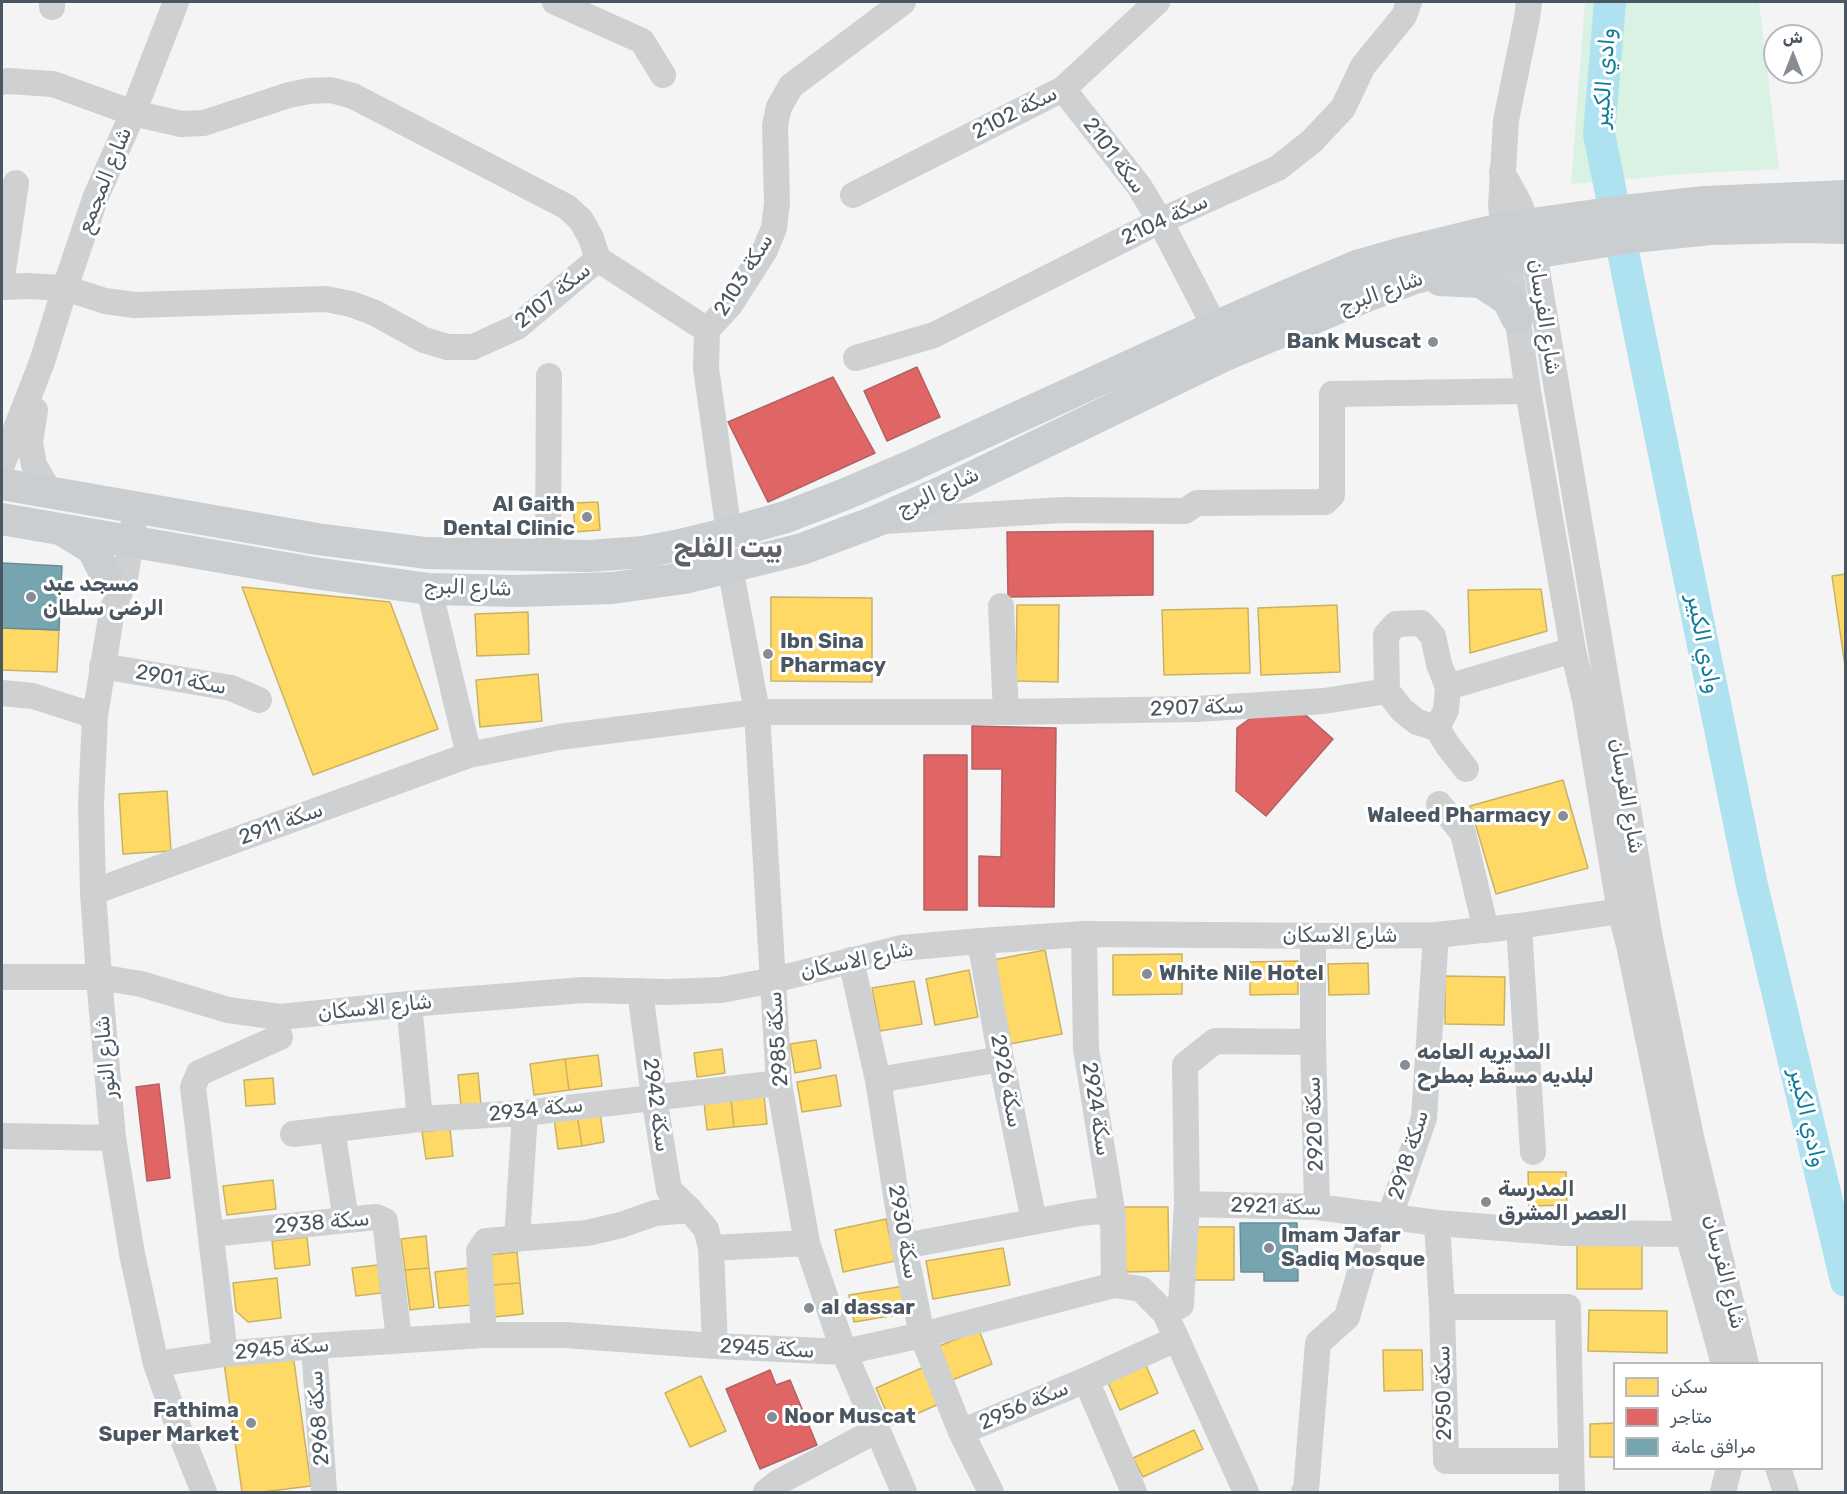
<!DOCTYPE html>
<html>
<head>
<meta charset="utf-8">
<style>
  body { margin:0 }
  #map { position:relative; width:1847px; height:1494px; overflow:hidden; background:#f4f4f4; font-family:Rubik,"Noto Sans Arabic",sans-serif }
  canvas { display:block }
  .frame { position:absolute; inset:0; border:3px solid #4a5661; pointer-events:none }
  .legend { position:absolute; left:1613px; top:1362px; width:210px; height:108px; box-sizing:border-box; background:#fff; border:2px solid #b7bbc0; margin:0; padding:8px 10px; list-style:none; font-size:18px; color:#4a5661 }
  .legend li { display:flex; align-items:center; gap:12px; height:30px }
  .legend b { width:30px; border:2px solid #b7bbc0 }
  .north { position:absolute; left:1763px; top:24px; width:60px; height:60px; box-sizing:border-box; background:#fff; border:2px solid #b7bbc0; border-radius:50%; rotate:0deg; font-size:16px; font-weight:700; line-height:24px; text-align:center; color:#4a5661 }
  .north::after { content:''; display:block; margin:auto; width:21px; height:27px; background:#868d94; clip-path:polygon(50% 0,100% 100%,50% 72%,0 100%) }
</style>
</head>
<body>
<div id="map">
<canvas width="1847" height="1494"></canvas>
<div class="frame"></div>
<ul class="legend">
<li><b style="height:16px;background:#ffd966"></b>سكن</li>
<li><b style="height:16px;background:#e06666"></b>متاجر</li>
<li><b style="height:16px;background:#76a5af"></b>مرافق عامة</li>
</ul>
<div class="north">ش</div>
</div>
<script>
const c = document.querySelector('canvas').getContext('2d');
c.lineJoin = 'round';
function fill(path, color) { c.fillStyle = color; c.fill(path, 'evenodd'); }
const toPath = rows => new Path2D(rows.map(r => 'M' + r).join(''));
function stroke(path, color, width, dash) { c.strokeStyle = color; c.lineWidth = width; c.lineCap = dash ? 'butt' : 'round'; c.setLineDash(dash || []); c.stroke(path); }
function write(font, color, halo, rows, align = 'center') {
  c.font = font + ' Rubik,"Noto Sans Arabic",sans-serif'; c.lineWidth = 6; c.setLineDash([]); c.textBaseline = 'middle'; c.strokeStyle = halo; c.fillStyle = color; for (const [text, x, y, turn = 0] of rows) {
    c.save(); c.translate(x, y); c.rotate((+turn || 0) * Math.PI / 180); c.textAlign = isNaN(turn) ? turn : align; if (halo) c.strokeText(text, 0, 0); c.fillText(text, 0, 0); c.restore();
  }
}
const green = toPath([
  [1585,2,1759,2,1779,169,1684,174,1571,184]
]);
const homes = toPath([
  [598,502,600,530,575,532,573,503,598,502],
  [1846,574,1846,673,1832,576,1846,574],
  [242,587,390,602,438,729,313,775,242,587],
  [1541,589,1547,631,1470,653,1468,590,1541,589],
  [771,597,872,598,872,682,771,681,771,597],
  [1017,605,1059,605,1058,682,1016,681,1017,605],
  [1337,605,1340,672,1261,675,1258,608,1337,605],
  [1248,608,1250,673,1164,675,1162,610,1248,608],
  [528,612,529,654,477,656,475,614,528,612],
  [2,628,59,630,57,672,2,670,2,628],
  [538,674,542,721,480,727,476,680,538,674],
  [1563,780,1588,868,1496,894,1470,806,1563,780],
  [167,791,171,851,123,854,119,794,167,791],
  [1045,950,1062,1034,1010,1044,993,960,1045,950],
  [1182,954,1182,994,1113,995,1113,955,1182,954],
  [1298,961,1298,994,1250,995,1250,962,1298,961],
  [1368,963,1369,994,1329,995,1328,964,1368,963],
  [969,970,978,1017,935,1025,926,979,969,970],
  [1445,976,1505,977,1504,1025,1445,1024,1445,976],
  [914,981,922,1024,880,1031,872,988,914,981],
  [816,1040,821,1068,795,1073,790,1044,816,1040],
  [722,1049,725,1073,697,1077,694,1053,722,1049],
  [598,1055,602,1086,569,1090,565,1059,598,1055],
  [565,1059,569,1090,534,1095,530,1064,565,1059],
  [478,1073,481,1104,461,1106,458,1075,478,1073],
  [836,1075,841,1106,802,1112,797,1082,836,1075],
  [273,1078,275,1104,246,1106,244,1080,273,1078],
  [764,1095,767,1124,734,1127,731,1099,764,1095],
  [731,1099,734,1127,707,1130,704,1102,731,1099],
  [600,1112,604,1142,582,1146,577,1115,600,1112],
  [577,1115,582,1146,558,1149,554,1118,577,1115],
  [450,1129,453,1156,426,1159,422,1132,450,1129],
  [1528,1172,1566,1172,1567,1205,1529,1206,1528,1172],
  [273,1180,276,1209,227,1215,223,1186,273,1180],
  [1124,1207,1168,1207,1169,1271,1124,1272,1124,1207],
  [886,1219,895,1261,843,1272,835,1230,886,1219],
  [1192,1227,1234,1227,1234,1280,1192,1280,1192,1227],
  [426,1236,429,1268,405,1270,401,1239,426,1236],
  [307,1237,310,1265,275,1269,272,1241,307,1237],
  [1577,1245,1642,1245,1642,1289,1577,1289,1577,1245],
  [1003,1248,1010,1285,933,1299,926,1261,1003,1248],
  [517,1252,520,1283,492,1285,489,1255,517,1252],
  [378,1265,381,1293,356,1296,352,1268,378,1265],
  [429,1268,434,1307,410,1310,405,1270,429,1268],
  [468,1268,472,1305,439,1308,435,1272,468,1268],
  [277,1278,281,1318,248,1322,236,1311,233,1283,277,1278],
  [520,1283,523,1314,494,1317,492,1285,520,1283],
  [904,1286,908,1313,854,1322,849,1295,904,1286],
  [1589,1310,1667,1311,1667,1353,1588,1351,1589,1310],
  [979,1330,992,1364,947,1382,934,1348,979,1330],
  [1383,1350,1422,1350,1423,1390,1384,1391,1383,1350],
  [293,1354,311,1486,262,1492,242,1492,224,1363,293,1354],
  [1144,1361,1158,1393,1120,1410,1106,1378,1144,1361],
  [924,1367,941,1403,892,1425,876,1388,924,1367],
  [701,1376,726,1431,690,1447,665,1393,701,1376],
  [1614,1423,1614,1457,1590,1457,1590,1424,1614,1423],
  [1194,1430,1203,1449,1143,1477,1133,1458,1194,1430]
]);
const shops = toPath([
  [917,367,940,417,887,441,864,391,917,367],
  [833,377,875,453,768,502,728,422,833,377],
  [1153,531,1153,595,1008,597,1007,532,1153,531],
  [1300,710,1333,739,1266,816,1236,791,1237,728,1256,714,1300,710],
  [972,726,1056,728,1054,907,979,906,979,856,1001,857,1002,769,972,769,972,726],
  [924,755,967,755,967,910,924,910,924,755],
  [159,1084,170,1178,147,1181,136,1087,159,1084],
  [770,1370,776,1385,790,1380,817,1445,760,1469,726,1389,770,1370]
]);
const public = toPath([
  [2,563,62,566,59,630,2,628,2,563],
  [1240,1223,1297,1223,1298,1281,1264,1281,1264,1272,1241,1272,1240,1223]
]);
const river = toPath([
  [1610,2,1599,134,1751,881,1846,1281]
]);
const minor = toPath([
  [555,2,642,41,663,75],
  [1529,2,1527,18,1506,120,1501,206,1528,391,1573,650,1585,700,1620,911,1629,945,1688,1234,1724,1364],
  [52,7,52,2],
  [2,82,8,81,53,84,133,113,181,124,204,123,289,95,309,91,331,90,353,96,567,207,581,220,591,238,598,259],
  [1063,89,1139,186,1160,221,1215,327,1220,344],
  [1502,172,1519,203,1527,224,1534,253,1650,939,1691,1137,1746,1364],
  [853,195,1063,89,1157,2],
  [598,259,707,330],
  [2,277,16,183],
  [2,287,28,286,65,288,105,301,135,305,326,299,351,304,375,313,424,340,447,347,473,347,517,327,598,259],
  [856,358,934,335,1160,221,1278,168,1312,141,1343,108,1363,66,1404,16,1409,2],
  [35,410,30,443,34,465,50,493],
  [2,465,42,362,65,288,96,196,133,113,176,2],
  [136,508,125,579,112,611,95,716,91,804,93,892,99,977,113,1138,132,1254,156,1364,183,1440,204,1492],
  [886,521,1063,510,1185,511,1197,503,1325,502,1332,495,1332,394,1528,391],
  [729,533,706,368,707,330,730,305,765,250,774,228,777,203,775,125,779,107,791,86,903,2],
  [548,556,549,376],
  [730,567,757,712,779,1083,807,1243,844,1352,904,1492],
  [429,589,469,755],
  [1001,606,1006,712],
  [1421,623,1433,636,1439,664,1448,687,1446,710,1437,728,1417,722,1402,710,1387,691,1386,635,1396,624,1421,623],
  [102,666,231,688,259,700],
  [1448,687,1573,650],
  [2,693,33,696,95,716],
  [1437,728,1448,746,1466,769],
  [1439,804,1463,833,1486,930],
  [93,892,469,755,559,737,757,712,1006,712,1197,709,1324,701,1387,691],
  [1519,926,1533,1152],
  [1084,934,1086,1049,1113,1216,1114,1285],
  [1313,936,1313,1042,1317,1207],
  [980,941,1001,1059,1034,1221],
  [851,960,878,1080,904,1246,922,1335,961,1432,991,1492],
  [2,977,99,977,141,984,228,1010,280,1017,409,1004,583,990,668,992,721,990,774,980,901,948,980,941,1084,934,1337,936,1436,935,1519,926,1620,911],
  [640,991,654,1097,669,1190,690,1210,706,1229,711,1248,715,1346],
  [409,1004,420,1119],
  [878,1080,1001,1059],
  [332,1129,346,1220],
  [293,1134,420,1119,525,1113,779,1083],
  [2,1136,113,1138],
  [1187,1204,1317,1207,1437,1223,1565,1233,1688,1234],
  [1437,1223,1442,1307,1446,1461,1571,1461],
  [211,1234,376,1217,385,1221,399,1340],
  [517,1239,525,1113],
  [904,1246,1081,1213,1098,1211,1113,1216],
  [711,1248,807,1243],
  [1442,1307,1568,1307,1572,1492],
  [1165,1313,1181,1305,1187,1204,1185,1065,1215,1041,1313,1042],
  [484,1335,479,1251,486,1241,587,1233,621,1225,655,1213,690,1210],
  [314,1346,324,1491],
  [225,1354,193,1087,199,1073,280,1037],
  [156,1364,225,1354,314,1346,484,1335,565,1335,715,1346,844,1352,922,1335,1114,1285,1141,1289,1165,1313,1246,1492],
  [1086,1380,1134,1492],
  [961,1432,1086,1380,1176,1339],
  [1778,1468,1786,1492],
  [766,1492,777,1483,877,1430],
  [1304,1492,1306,1490,1318,1343,1347,1317,1370,1238,1390,1216,1424,1118,1436,935],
  [1723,1492,1729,1468]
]);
const major = toPath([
  [1440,280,1481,282,1508,300,1517,318],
  [2,484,317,539,426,553,589,556,643,552,680,545,729,533,786,517,843,495,911,466,1215,327,1295,292,1357,266,1406,252,1504,228,1624,211,1704,202,1846,196],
  [2,519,314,573,429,589,517,591,612,588,685,578,802,549,874,522,946,490,1223,356,1369,295,1415,278,1489,260,1632,237,1711,229,1799,227,1846,228],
  [64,531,90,547,95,553,106,576]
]);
const markers = [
  [1433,342,6,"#868d94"],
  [587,517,6,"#868d94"],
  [31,597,6,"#868d94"],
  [768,654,6,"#868d94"],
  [1563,816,6,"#868d94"],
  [1147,974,6,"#868d94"],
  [1405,1065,6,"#868d94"],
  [1486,1202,6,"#868d94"],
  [1269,1248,6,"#868d94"],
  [809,1308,6,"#868d94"],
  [772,1417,6,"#868d94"],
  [251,1423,6,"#868d94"]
];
const streetNames = [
  ["سكة 2102",1015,113,-27],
  ["سكة 2101",1114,156,53],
  ["شارع المجمع",105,180,-68],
  ["سكة 2104",1165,220,-25],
  ["سكة 2103",744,275,-58],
  ["شارع البرج",1381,293,-20],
  ["سكة 2107",553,296,-39],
  ["شارع الفرسان",1544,317,81],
  ["شارع البرج",938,492,-25],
  ["شارع البرج",468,588,2],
  ["سكة 2901",181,680,10],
  ["سكة 2907",1197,708,-2],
  ["شارع الفرسان",1626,796,80],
  ["سكة 2911",281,824,-20],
  ["شارع الاسكان",1340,936],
  ["شارع الاسكان",857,961,-12],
  ["شارع الاسكان",375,1008,-6],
  ["سكة 2985",778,1039,-94],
  ["شارع النور",106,1057,-95],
  ["سكة 2926",1006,1081,79],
  ["سكة 2942",656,1105,82],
  ["سكة 2924",1096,1109,81],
  ["سكة 2934",536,1110,-6],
  ["سكة 2920",1315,1124,-92],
  ["سكة 2918",1409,1155,-73],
  ["سكة 2921",1276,1207,2],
  ["سكة 2938",322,1223,-5],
  ["سكة 2930",903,1232,80],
  ["شارع الفرسان",1724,1272,76],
  ["سكة 2945",282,1349,-5],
  ["سكة 2945",767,1349,3],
  ["سكة 2950",1444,1393,-91],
  ["سكة 2956",1024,1406,-23],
  ["سكة 2968",319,1418,-94]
];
const poiNames = [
  ["Bank Muscat",1421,342,"right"],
  ["Al Gaith",575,505,"right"],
  ["Dental Clinic",575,529,"right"],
  ["مسجد عبد",43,585],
  ["الرضى سلطان",43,609],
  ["Ibn Sina",780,642],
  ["Pharmacy",780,666],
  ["Waleed Pharmacy",1551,816,"right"],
  ["White Nile Hotel",1159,974],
  ["المديريه العامه",1417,1053],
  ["لبلديه مسقط بمطرح",1417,1077],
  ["المدرسة",1498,1190],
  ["العصر المشرق",1498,1214],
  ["Imam Jafar",1281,1236],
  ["Sadiq Mosque",1281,1260],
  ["al dassar",821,1308],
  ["Fathima",239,1411,"right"],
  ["Super Market",239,1435,"right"],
  ["Noor Muscat",784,1417]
];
const waterNames = [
  ["وادي الكبير",1605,78,-86],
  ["وادي الكبير",1703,644,79],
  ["وادي الكبير",1807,1118,77]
];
const districtNames = [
  ["بيت الفلج",728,549]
];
fill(green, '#d9f2e3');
fill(homes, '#ffd966');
stroke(homes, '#c9b264', 1.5);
fill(shops, '#e06666');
stroke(shops, '#b36164', 1.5);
fill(public, '#76a5af');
stroke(public, '#698d98', 1.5);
stroke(river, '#aee2f0', 32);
stroke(minor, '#ced0d2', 26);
stroke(major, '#caced1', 32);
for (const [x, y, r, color] of markers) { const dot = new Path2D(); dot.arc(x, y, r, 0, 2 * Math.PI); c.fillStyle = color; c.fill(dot); stroke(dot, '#fff', 2); }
write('21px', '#4a5661', '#fff', streetNames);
write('bold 21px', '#4a5661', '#fff', poiNames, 'left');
write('italic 22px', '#0c7c9b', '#fff', waterNames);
write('bold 27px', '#5f6368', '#fff', districtNames);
</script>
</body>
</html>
